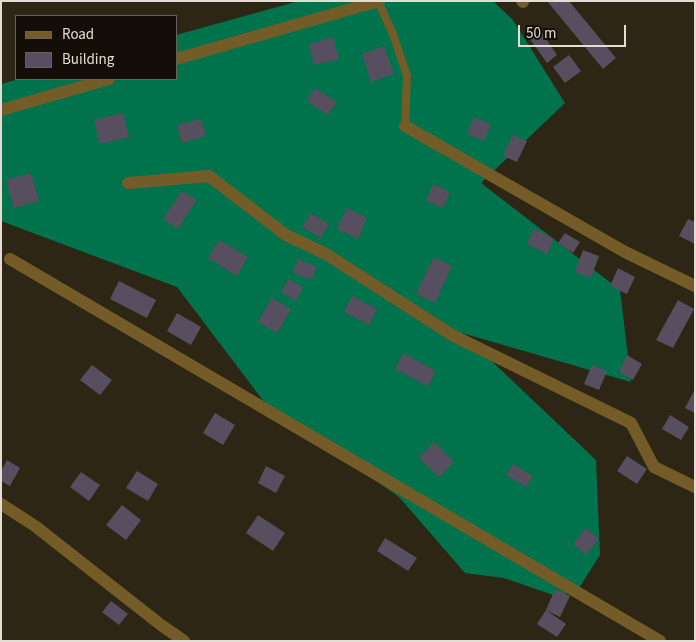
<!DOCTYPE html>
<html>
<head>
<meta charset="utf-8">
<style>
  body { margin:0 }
  #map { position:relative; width:696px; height:642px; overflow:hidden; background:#2e2615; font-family:"Source Sans 3",sans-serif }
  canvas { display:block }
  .frame { position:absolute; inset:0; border:2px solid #e3ddd3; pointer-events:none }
  .legend { position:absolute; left:15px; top:15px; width:162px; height:65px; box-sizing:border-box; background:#130f08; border:1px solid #666159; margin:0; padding:6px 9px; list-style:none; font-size:15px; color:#e3ddd3 }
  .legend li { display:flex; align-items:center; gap:10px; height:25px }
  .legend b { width:25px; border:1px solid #666159 }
  .scale { position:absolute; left:518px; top:25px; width:108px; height:22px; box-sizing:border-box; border:2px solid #e3ddd3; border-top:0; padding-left:6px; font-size:15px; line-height:18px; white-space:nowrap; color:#e3ddd3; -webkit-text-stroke:4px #130f08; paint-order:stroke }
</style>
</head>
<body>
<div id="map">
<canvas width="696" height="642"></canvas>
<div class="frame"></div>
<ul class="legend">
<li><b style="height:6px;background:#745c29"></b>Road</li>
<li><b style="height:14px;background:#574e60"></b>Building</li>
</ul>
<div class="scale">50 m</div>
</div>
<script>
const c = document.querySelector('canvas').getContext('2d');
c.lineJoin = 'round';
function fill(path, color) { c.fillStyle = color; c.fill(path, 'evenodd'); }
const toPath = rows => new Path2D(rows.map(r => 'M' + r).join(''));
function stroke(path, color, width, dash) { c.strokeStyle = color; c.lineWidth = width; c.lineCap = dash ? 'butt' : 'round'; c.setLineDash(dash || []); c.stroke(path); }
const forest = toPath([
  [299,1,493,1,513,20,565,103,481,183,620,290,631,382,462,333,596,460,600,555,579,588,559,597,504,578,465,573,399,497,265,403,177,287,1,221,1,84,19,79,176,79,176,35]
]);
const building = toPath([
  [547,1,569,1,616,58,603,69],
  [538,27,557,55,547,63,527,35],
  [333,37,339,59,314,65,309,44],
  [384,46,394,74,371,82,362,54],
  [569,55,581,71,565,83,553,67],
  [315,88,337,102,328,115,307,101],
  [123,113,129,137,100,144,94,120],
  [474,117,491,124,484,141,467,134],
  [201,119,206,136,182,143,177,125],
  [513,135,527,141,517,162,503,156],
  [31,173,39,201,14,208,6,180],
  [433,184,450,192,443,208,426,201],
  [182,191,197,200,178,229,163,219],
  [347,208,367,218,358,239,337,229],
  [311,213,329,224,321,238,302,227],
  [688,219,695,222,695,244,679,236],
  [534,229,554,239,547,254,527,244],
  [565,233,580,242,573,253,558,243],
  [219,240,248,257,237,276,208,258],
  [583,250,599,256,591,278,575,272],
  [434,257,452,266,435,303,416,294],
  [298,259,317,267,311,280,293,273],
  [618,268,635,277,627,294,610,286],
  [289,279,303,287,296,301,281,292],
  [119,281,156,300,147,318,110,299],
  [352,296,377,309,369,325,344,312],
  [272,298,291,309,277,333,258,322],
  [678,300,694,309,673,348,656,340],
  [177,313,201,327,191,345,167,331],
  [403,353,436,371,428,386,395,369],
  [627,355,642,364,633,380,619,372],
  [92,365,112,380,100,395,80,380],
  [592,365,607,371,599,390,584,384],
  [695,389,695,413,685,408],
  [215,413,235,425,223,445,203,433],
  [670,415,689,427,681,440,662,429],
  [434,442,454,462,439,477,419,458],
  [627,456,647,469,637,484,617,471],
  [7,460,20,468,10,486,1,481,1,471],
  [513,464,533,476,526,487,506,475],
  [266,466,285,476,276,493,258,483],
  [137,471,158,484,148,501,126,488],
  [81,472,100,485,89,501,70,487],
  [122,505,141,520,126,540,106,525],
  [258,515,285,533,273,551,246,533],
  [586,528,599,539,586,555,573,544],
  [385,538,417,558,408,571,377,551],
  [555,589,570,596,560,617,546,610],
  [111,601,128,614,119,625,102,612],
  [546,610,566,624,557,637,537,624]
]);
const lane = toPath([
  [378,1,393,34,407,76,405,126]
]);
const street = toPath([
  [522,1,523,2],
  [176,59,379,1],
  [1,110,109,79],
  [405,126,625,252,695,286],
  [128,183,209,176,286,235,326,254,452,335,631,423,654,467,695,487],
  [10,259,660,641],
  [1,504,35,526,161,625,184,641]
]);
fill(forest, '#00734c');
fill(building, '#574e60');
stroke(lane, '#745c29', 8);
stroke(street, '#745c29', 12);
</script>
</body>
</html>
